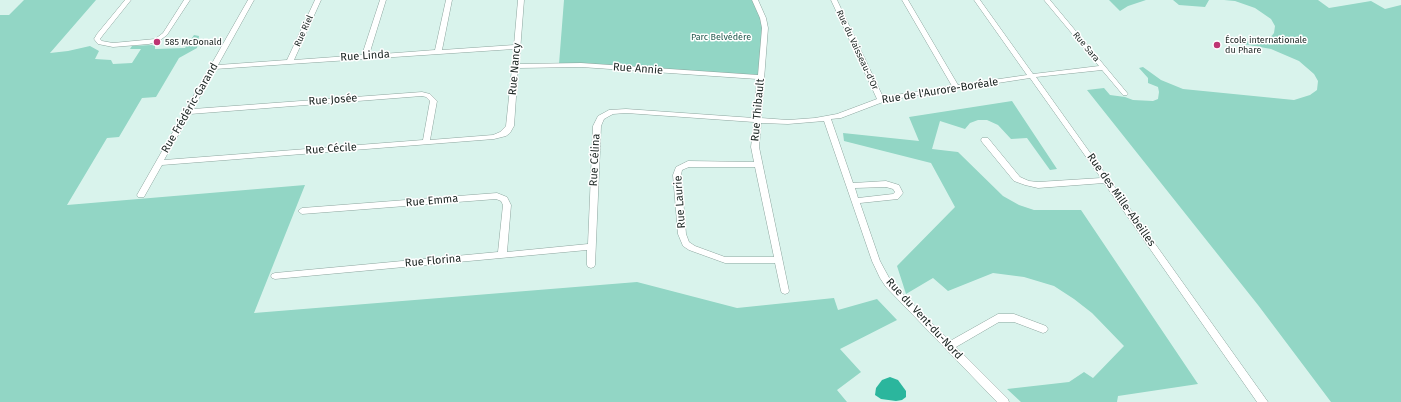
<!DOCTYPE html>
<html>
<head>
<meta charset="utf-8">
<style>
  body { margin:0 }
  canvas { display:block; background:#d9f3ec }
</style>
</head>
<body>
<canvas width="1401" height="402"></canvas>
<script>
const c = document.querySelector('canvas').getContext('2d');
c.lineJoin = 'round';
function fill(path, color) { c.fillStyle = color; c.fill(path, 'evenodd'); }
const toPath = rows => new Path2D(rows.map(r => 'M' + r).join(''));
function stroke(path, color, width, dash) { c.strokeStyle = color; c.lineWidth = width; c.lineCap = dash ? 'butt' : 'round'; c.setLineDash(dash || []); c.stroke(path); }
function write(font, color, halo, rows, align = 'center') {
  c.font = font + ' "Fira Sans",sans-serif'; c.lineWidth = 3; c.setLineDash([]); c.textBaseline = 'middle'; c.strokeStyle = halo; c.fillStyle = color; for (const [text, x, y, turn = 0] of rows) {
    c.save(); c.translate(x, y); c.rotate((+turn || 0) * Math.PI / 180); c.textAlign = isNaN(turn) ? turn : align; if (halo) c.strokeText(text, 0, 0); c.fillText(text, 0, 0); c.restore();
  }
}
const green = toPath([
  [24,0,96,0,50,53,68,51,90,46,99,51,95,59,111,60,113,64,132,63,141,49,130,49,132,46,152,45,155,46,155,49,185,48,194,35,199,36,197,48,179,58,156,97,142,98,119,137,107,138,67,205,305,185,254,313,637,282,737,308,834,298,838,310,877,299,897,320,840,349,861,372,837,390,847,402,0,402,0,15,9,15],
  [564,0,755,0,763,18,760,77,559,64],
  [1109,0,1146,0,1128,6,1120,11],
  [1173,0,1209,0,1205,7,1179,5],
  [1224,0,1318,0,1329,8,1371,1,1385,9,1401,5,1401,402,1331,402,1258,305,1087,90,1104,88,1110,95,1125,97,1133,100,1153,101,1158,99,1159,92,1158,87,1148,83,1148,78,1139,68,1143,67,1161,80,1183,89,1294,100,1310,95,1317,90,1318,81,1314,74,1299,61,1271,49,1232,42,1259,41,1270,38,1274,33,1275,26,1271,19,1255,8,1235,1],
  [1012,101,1057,169,1050,170,1027,138,1011,139,998,125,987,120,978,120,970,123,965,129,940,121,932,149,958,152,1003,196,1019,205,1034,210,1081,210,1198,384,1118,396,1117,402,1021,402,1007,389,1069,382,1084,372,1093,378,1124,346,1092,313,1074,299,1054,286,1024,277,993,273,948,291,933,278,906,294,897,266,955,207,931,163,844,141,843,133,919,141,909,117]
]);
const water = toPath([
  [890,377,898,380,906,391,906,397,902,400,896,401,881,399,875,395,876,388,882,380]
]);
const street = toPath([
  [125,0,131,0,103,35,100,39,102,41,113,43,155,39,163,33,184,0,190,0,167,35,159,41,149,44,113,47,98,44,94,39,97,34,125,0],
  [248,0,254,0,218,65,287,60,315,0,321,0,294,60,362,55,380,0,386,0,369,55,435,50,446,0,452,0,442,50,514,45,518,0,524,0,519,64,581,63,758,75,762,28,760,18,752,0,758,0,766,18,768,28,761,118,788,120,815,118,837,114,877,99,831,0,837,0,883,97,952,86,902,0,908,0,958,85,1027,75,974,0,980,0,1033,74,1099,66,1044,0,1050,0,1128,94,1127,95,1123,95,1102,70,1036,77,1268,402,1257,402,1104,183,1038,188,1025,185,1014,181,982,142,981,140,982,138,988,138,1020,177,1029,181,1038,182,1101,178,1030,78,894,99,883,102,841,118,831,119,853,183,886,181,899,185,903,193,898,199,860,203,880,261,887,274,892,283,950,341,998,314,1014,314,1046,326,1048,329,1046,332,1043,333,1014,322,999,322,956,347,1008,399,1009,402,997,402,886,287,880,278,872,261,824,121,788,124,761,123,759,147,789,291,788,293,785,294,782,293,781,291,775,263,725,263,689,250,683,246,678,234,673,175,676,167,688,161,754,162,751,147,754,122,626,113,613,114,604,119,601,126,595,265,594,267,591,268,588,267,587,265,587,250,275,279,272,278,271,276,272,274,275,273,498,252,503,205,501,201,496,199,302,214,298,211,302,208,497,193,507,197,511,205,507,252,588,244,593,126,598,116,609,110,626,109,754,118,757,79,581,67,518,68,514,126,510,133,506,136,494,139,162,165,144,197,138,197,137,195,248,0],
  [514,49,506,126,500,132,493,135,430,140,437,101,430,94,422,92,193,109,215,69,514,49],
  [422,96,426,97,430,101,423,140,164,160,190,114,422,96],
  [689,167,755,167,774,257,725,257,695,246,689,242,686,234,681,175,682,170,689,167],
  [886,187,893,189,895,192,893,194,858,198,855,188,886,187]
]);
const markers = [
  [157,42,4,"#be3573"],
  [1217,45,4,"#be3573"]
];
const farStreetnames = [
  ["Rue Riel",304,31,-66],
  ["Rue Sara",1086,47,50],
  ["Rue du Vaisseau-d'Or",857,50,65]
];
const farParknames = [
  ["Parc Belvédère",721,37]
];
const farPoinames = [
  ["École internationale",1225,40],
  ["du Phare",1225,50],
  ["585 McDonald",165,42]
];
const streetNames = [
  ["Rue Linda",365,56,-4],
  ["Rue Nancy",515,69,-85],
  ["Rue Annie",638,69,4],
  ["Rue de l'Aurore-Boréale",940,91,-9],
  ["Rue Josée",333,100,-4],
  ["Rue Frédéric-Garand",190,108,-60],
  ["Rue Thibault",758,110,-85],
  ["Rue Cécile",331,149,-4],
  ["Rue Célina",595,160,-87],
  ["Rue des Mille-Abeilles",1121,200,55],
  ["Rue Emma",432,201,-5],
  ["Rue Laurie",680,202,-94],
  ["Rue Florina",433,261,-5],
  ["Rue du Vent-du-Nord",924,319,47]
];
fill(green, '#92d6c5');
fill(water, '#2bb69d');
stroke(street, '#8ca59e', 1);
fill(street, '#fff');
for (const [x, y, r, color] of markers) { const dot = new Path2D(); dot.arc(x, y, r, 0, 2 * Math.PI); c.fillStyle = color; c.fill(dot); stroke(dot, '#fff', 1.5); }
write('9px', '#202a27', '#fff', farStreetnames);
write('9px', '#265b50', '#fff', farParknames);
write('9px', '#202a27', '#fff', farPoinames, 'left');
write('11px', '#202a27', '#fff', streetNames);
</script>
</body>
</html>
